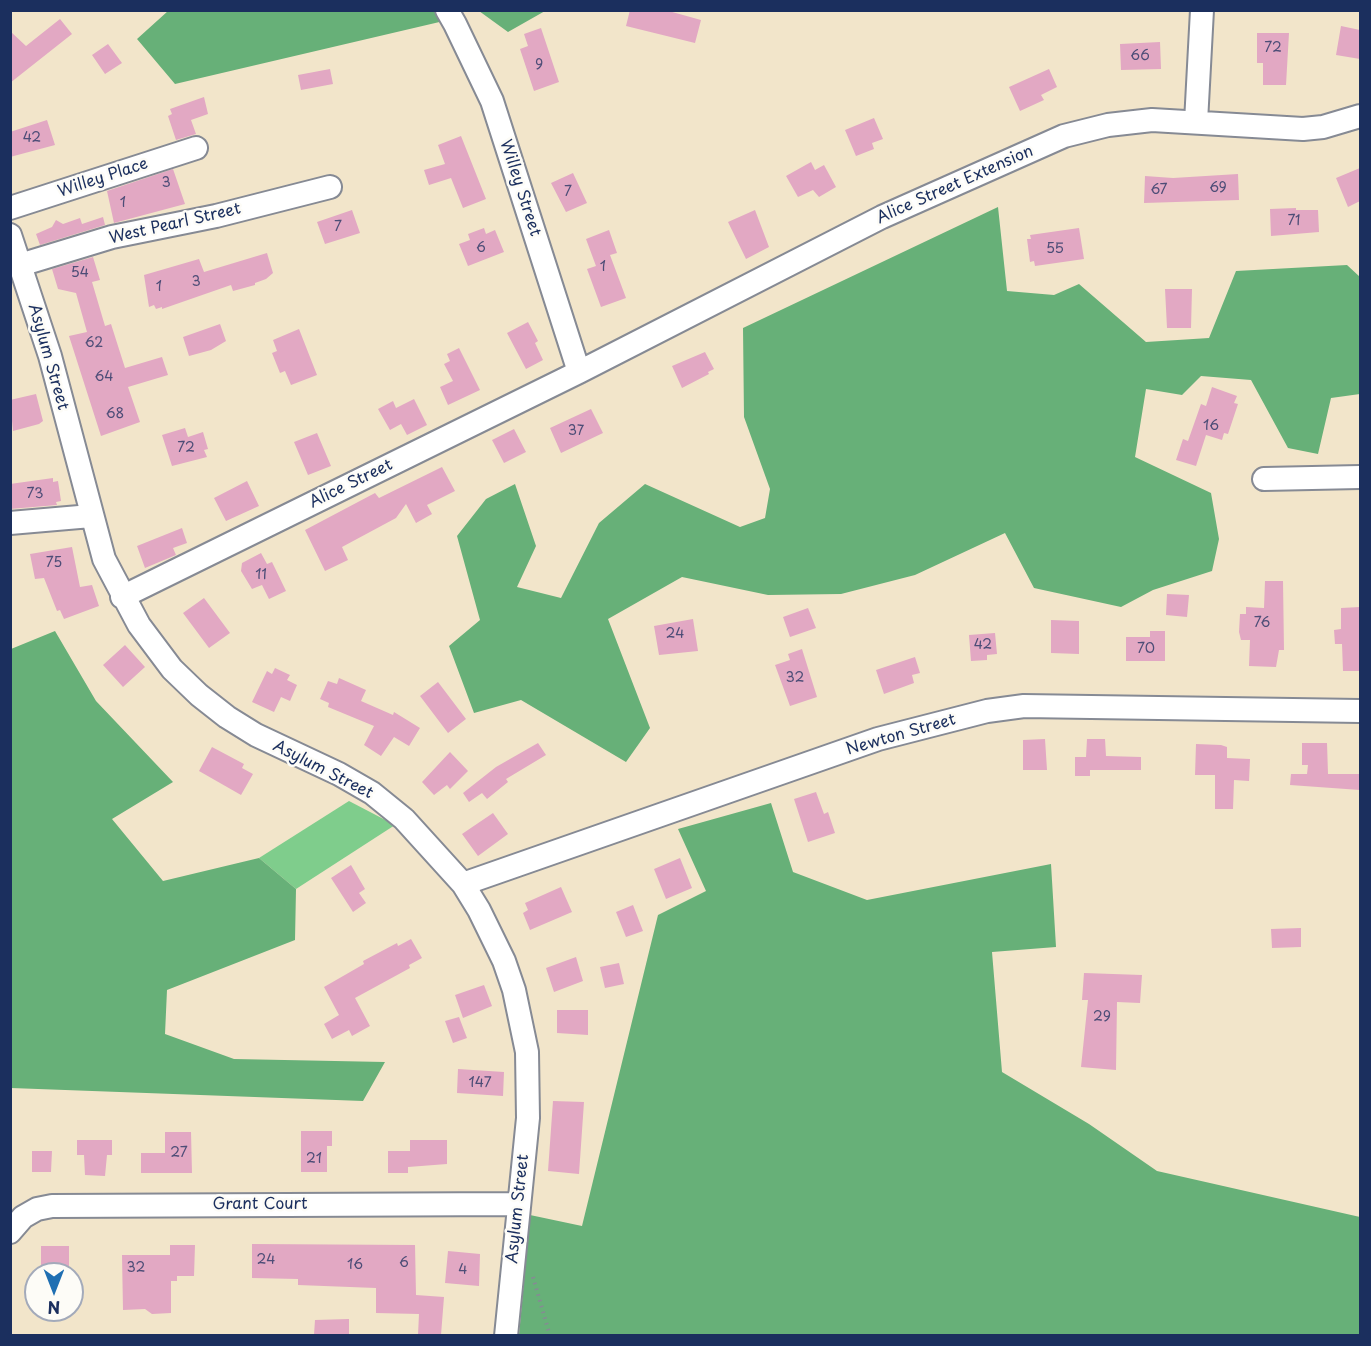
<!DOCTYPE html>
<html>
<head>
<meta charset="utf-8">
<style>
  body { margin:0 }
  #map { position:relative; width:1371px; height:1346px; overflow:hidden; background:#f2e5ca; font-family:"Playpen Sans",sans-serif }
  canvas { display:block }
  .frame { position:absolute; inset:0; border:12px solid #1b2f5e; pointer-events:none }
  .north { position:absolute; left:24px; top:1262px; width:60px; height:60px; box-sizing:border-box; background:#fdfcf7; border:2px solid #a3aaba; border-radius:50%; rotate:180deg; font-size:16px; font-weight:700; line-height:24px; text-align:center; color:#1b2f5e }
  .north::after { content:''; display:block; margin:auto; width:21px; height:27px; background:#1f6fb2; clip-path:polygon(50% 0,100% 100%,50% 72%,0 100%) }
</style>
</head>
<body>
<div id="map">
<canvas width="1371" height="1346"></canvas>
<div class="frame"></div>
<div class="north">N</div>
</div>
<script>
const c = document.querySelector('canvas').getContext('2d');
c.lineJoin = 'round';
function fill(path, color) { c.fillStyle = color; c.fill(path, 'evenodd'); }
const toPath = rows => new Path2D(rows.map(r => 'M' + r).join(''));
function stroke(path, color, width, dash) { c.strokeStyle = color; c.lineWidth = width; c.lineCap = dash ? 'butt' : 'round'; c.setLineDash(dash || []); c.stroke(path); }
function write(font, color, halo, rows, align = 'center') {
  c.font = font + ' "Playpen Sans",sans-serif'; c.lineWidth = 5; c.setLineDash([]); c.textBaseline = 'middle'; c.strokeStyle = halo; c.fillStyle = color; for (const [text, x, y, turn = 0] of rows) {
    c.save(); c.translate(x, y); c.rotate((+turn || 0) * Math.PI / 180); c.textAlign = isNaN(turn) ? turn : align; if (halo) c.strokeText(text, 0, 0); c.fillText(text, 0, 0); c.restore();
  }
}
const green = toPath([
  [349,801,395,825,296,889,259,858]
]);
const forest = toPath([
  [441,10,448,20,175,84,137,39,168,11],
  [479,11,479,10,545,11,508,32],
  [998,207,1007,291,1054,295,1079,284,1146,342,1209,338,1236,271,1347,265,1360,277,1360,394,1331,398,1318,454,1288,448,1251,380,1201,376,1182,395,1146,389,1135,457,1211,493,1219,539,1212,571,1153,590,1121,607,1034,588,1005,533,915,575,841,594,768,595,682,577,608,619,650,728,626,762,521,700,474,713,449,646,480,620,457,536,486,499,515,484,536,546,517,587,561,598,599,523,645,484,740,527,765,518,770,489,744,417,743,328],
  [55,631,96,701,173,782,112,819,163,881,259,858,296,889,295,940,167,990,165,1034,234,1059,385,1062,363,1101,11,1088,11,649],
  [771,803,793,872,867,900,1051,864,1056,947,992,952,1002,1072,1089,1124,1157,1171,1360,1217,1360,1335,519,1335,530,1215,582,1226,658,915,706,891,678,829]
]);
const building = toPath([
  [630,10,665,10,701,20,695,43,626,26],
  [60,19,72,34,10,83,10,31,26,46],
  [1341,26,1360,30,1360,59,1336,55],
  [541,28,559,82,534,91,520,49,528,46,524,34],
  [1257,33,1289,33,1286,85,1263,85,1263,63,1257,63],
  [1160,42,1161,69,1121,70,1120,44],
  [108,44,122,63,105,74,92,55],
  [330,69,333,84,301,90,298,75],
  [1049,69,1057,87,1041,95,1044,100,1020,111,1009,87],
  [204,97,208,114,191,120,196,134,176,140,168,116,172,114,170,109],
  [874,118,883,139,872,143,874,149,856,156,845,130],
  [47,120,55,145,10,157,10,132],
  [461,136,486,199,463,208,451,178,429,185,424,170,445,164,438,145],
  [811,162,815,170,824,165,836,187,819,197,813,190,798,197,786,176],
  [1360,168,1360,201,1348,207,1336,178],
  [173,169,185,204,114,223,107,191],
  [573,173,587,203,566,212,551,183],
  [1238,174,1239,200,1144,203,1145,176,1173,178],
  [1296,208,1296,210,1318,210,1319,232,1271,236,1270,209],
  [352,210,360,233,325,244,317,222],
  [755,210,769,247,746,259,728,222],
  [103,217,105,225,40,245,36,234,52,227,56,220,63,224,80,218,82,224],
  [484,228,486,234,495,230,504,252,468,266,459,244,470,240,468,234],
  [1079,228,1084,259,1035,266,1034,261,1030,262,1027,239,1031,239,1030,235],
  [609,230,617,253,610,255,626,298,601,307,587,269,596,266,586,239],
  [267,253,273,273,266,279,255,283,255,285,233,291,231,285,162,309,162,307,156,309,154,305,149,307,144,275,199,259,204,272],
  [93,257,100,280,92,282,105,326,111,324,125,368,162,357,168,375,128,387,140,422,101,436,69,336,87,332,76,293,58,289,52,269],
  [1165,289,1192,289,1191,328,1167,328],
  [528,322,538,341,535,343,543,360,526,369,507,333],
  [220,324,226,341,211,350,189,356,183,337],
  [299,329,317,375,291,385,285,371,280,373,272,353,277,351,273,340],
  [459,348,480,390,448,405,440,387,453,381,444,364,450,361,447,354],
  [705,352,714,369,708,372,709,374,682,388,672,366],
  [1212,387,1237,396,1234,403,1238,404,1228,434,1224,433,1222,440,1206,435,1196,466,1176,460,1183,439,1188,441,1201,404,1206,406],
  [36,394,43,421,39,424,13,431,10,400],
  [414,399,427,425,407,435,401,424,390,430,378,409,393,401,396,408],
  [591,409,603,433,561,453,550,428],
  [185,428,188,437,203,432,208,449,204,450,207,457,172,466,162,435],
  [514,429,526,452,504,463,492,440],
  [317,433,331,466,308,475,294,442],
  [442,467,455,491,427,505,432,514,416,523,406,504,396,518,342,547,348,560,325,571,305,530,375,493,379,498],
  [53,478,53,482,58,481,61,501,56,502,57,505,10,509,10,484],
  [247,481,259,506,226,521,214,498],
  [182,528,187,543,173,548,176,555,145,568,137,546],
  [72,547,80,587,92,585,99,606,64,619,60,610,57,611,44,578,35,579,30,554],
  [261,553,267,564,272,562,286,591,269,599,262,585,252,589,241,571,242,563],
  [1265,581,1283,581,1284,650,1279,650,1276,667,1249,666,1250,640,1241,640,1239,632,1240,614,1246,614,1246,607,1264,608],
  [1167,594,1189,595,1187,617,1166,615],
  [204,598,230,633,209,648,183,613],
  [1360,607,1360,671,1343,671,1342,644,1335,644,1334,630,1341,629,1341,608],
  [808,608,816,628,790,637,783,617],
  [693,619,698,651,659,655,654,626],
  [1051,620,1079,621,1079,654,1051,653],
  [1150,631,1165,631,1165,661,1126,661,1126,637,1150,637],
  [995,633,997,654,987,655,987,660,971,661,969,635],
  [125,645,145,667,123,687,103,665],
  [802,649,817,697,790,706,775,665,790,660,788,654],
  [915,657,920,673,912,675,914,683,884,694,876,670],
  [275,668,290,675,287,680,297,685,290,701,281,697,274,712,252,702,267,671,272,674],
  [339,678,366,690,361,701,393,715,394,712,420,728,409,746,394,737,381,756,364,745,374,726,328,707,329,703,320,699,328,681,337,684],
  [438,682,466,719,448,733,420,696],
  [1045,739,1047,770,1023,770,1023,740],
  [1087,739,1105,739,1106,756,1141,757,1141,770,1090,770,1090,776,1075,776,1075,757,1086,757],
  [538,743,546,755,506,779,508,782,487,799,482,793,469,802,463,793,496,767],
  [1302,743,1327,743,1328,774,1360,774,1360,790,1290,785,1291,774,1307,774,1308,765,1302,765],
  [1196,744,1221,745,1227,747,1227,758,1250,759,1249,781,1234,780,1233,809,1215,809,1215,775,1195,775],
  [212,747,244,764,242,768,253,774,241,795,199,771],
  [450,752,468,771,450,789,447,785,434,795,422,782],
  [816,792,824,814,828,812,835,833,808,842,794,799],
  [493,813,508,834,478,856,462,834],
  [680,858,692,888,666,899,654,869],
  [351,865,365,889,359,893,366,903,353,912,331,878],
  [561,887,572,912,530,930,523,913,528,910,525,903],
  [633,905,643,931,626,937,616,912],
  [1301,928,1301,947,1272,948,1271,929],
  [411,939,422,958,409,965,410,968,355,998,370,1026,352,1036,349,1030,332,1039,324,1024,339,1015,324,987,364,964,363,961,397,943,398,946],
  [576,957,583,981,554,992,546,968],
  [619,963,624,984,605,988,600,967],
  [1084,973,1142,975,1140,1003,1117,1002,1116,1070,1081,1067,1088,1000,1082,1000],
  [484,985,492,1006,463,1018,455,995],
  [557,1010,588,1010,588,1035,557,1033],
  [459,1017,467,1038,453,1043,445,1021],
  [458,1069,504,1072,503,1096,457,1093],
  [553,1101,584,1102,579,1174,548,1171],
  [301,1131,332,1131,332,1146,327,1146,327,1172,301,1172],
  [165,1132,191,1132,192,1173,141,1173,141,1153,165,1153],
  [77,1140,112,1140,112,1155,107,1155,105,1176,85,1175,84,1155,77,1155],
  [410,1140,447,1140,447,1164,408,1167,408,1173,388,1173,388,1151,410,1151],
  [32,1151,52,1151,51,1172,32,1172],
  [252,1244,415,1245,416,1295,444,1297,441,1335,418,1335,419,1314,376,1313,376,1288,298,1285,298,1279,252,1278],
  [170,1245,195,1245,194,1276,177,1276,177,1281,171,1281,171,1313,152,1314,145,1309,123,1310,122,1255,170,1255],
  [41,1246,69,1246,69,1274,41,1274],
  [448,1251,480,1254,479,1286,445,1283],
  [349,1319,349,1335,314,1335,315,1320]
]);
const path = toPath([
  [533,1277,550,1336]
]);
const minor = toPath([
  [447,10,455,24,492,101,579,372],
  [1196,122,1202,10],
  [10,208,196,148],
  [10,235,50,356,104,559,139,625,172,669,199,695,227,717,256,735,339,774,372,793,404,819,463,884,479,910,504,961,514,990,527,1052,528,1118,506,1336],
  [20,265,112,237,216,216,330,187],
  [1264,479,1360,477],
  [10,523,91,516],
  [122,597,579,372,882,217,1064,136,1108,125,1152,120,1303,129,1323,127,1360,116],
  [463,884,878,739,987,711,1024,706,1360,711],
  [10,1232,23,1217,37,1209,52,1206,519,1204]
]);
const numberNames = [
  ["72",1273,48],
  ["66",1140,56],
  ["9",539,65],
  ["42",32,138],
  ["3",166,183],
  ["69",1218,188],
  ["67",1159,190],
  ["7",568,192],
  ["1",123,203],
  ["71",1294,221],
  ["7",338,227],
  ["6",481,248],
  ["55",1055,249],
  ["1",603,267],
  ["54",80,273],
  ["3",196,282],
  ["1",159,287],
  ["62",94,343],
  ["64",104,377],
  ["68",115,414],
  ["16",1211,426],
  ["37",576,431],
  ["72",186,448],
  ["73",35,494],
  ["75",54,563],
  ["11",261,575],
  ["76",1262,623],
  ["24",675,634],
  ["42",983,645],
  ["70",1146,649],
  ["32",795,678],
  ["29",1102,1017],
  ["147",480,1083],
  ["27",179,1153],
  ["21",314,1159],
  ["24",266,1260],
  ["6",404,1263],
  ["16",355,1265],
  ["32",136,1268],
  ["4",463,1270]
];
const streetNames = [
  ["Willey Place",103,178,-18],
  ["Alice Street Extension",955,185,-24],
  ["Willey Street",520,188,72],
  ["West Pearl Street",175,224,-13],
  ["Asylum Street",48,357,74],
  ["Alice Street",351,484,-26],
  ["Newton Street",901,735,-16],
  ["Asylum Street",323,770,27],
  ["Grant Court",260,1205],
  ["Asylum Street",518,1209,-84]
];
fill(green, '#7fcd8c');
fill(forest, '#67b078');
fill(building, '#e2a8c3');
stroke(minor, '#868a94', 26);
stroke(path, '#868a94', 4, [1.5, 4.5]);
stroke(minor, '#fff', 22);
write('14px', '#4d4d77', null, numberNames);
write('16px', '#1b2f5e', '#fdfcf7', streetNames);
</script>
</body>
</html>
